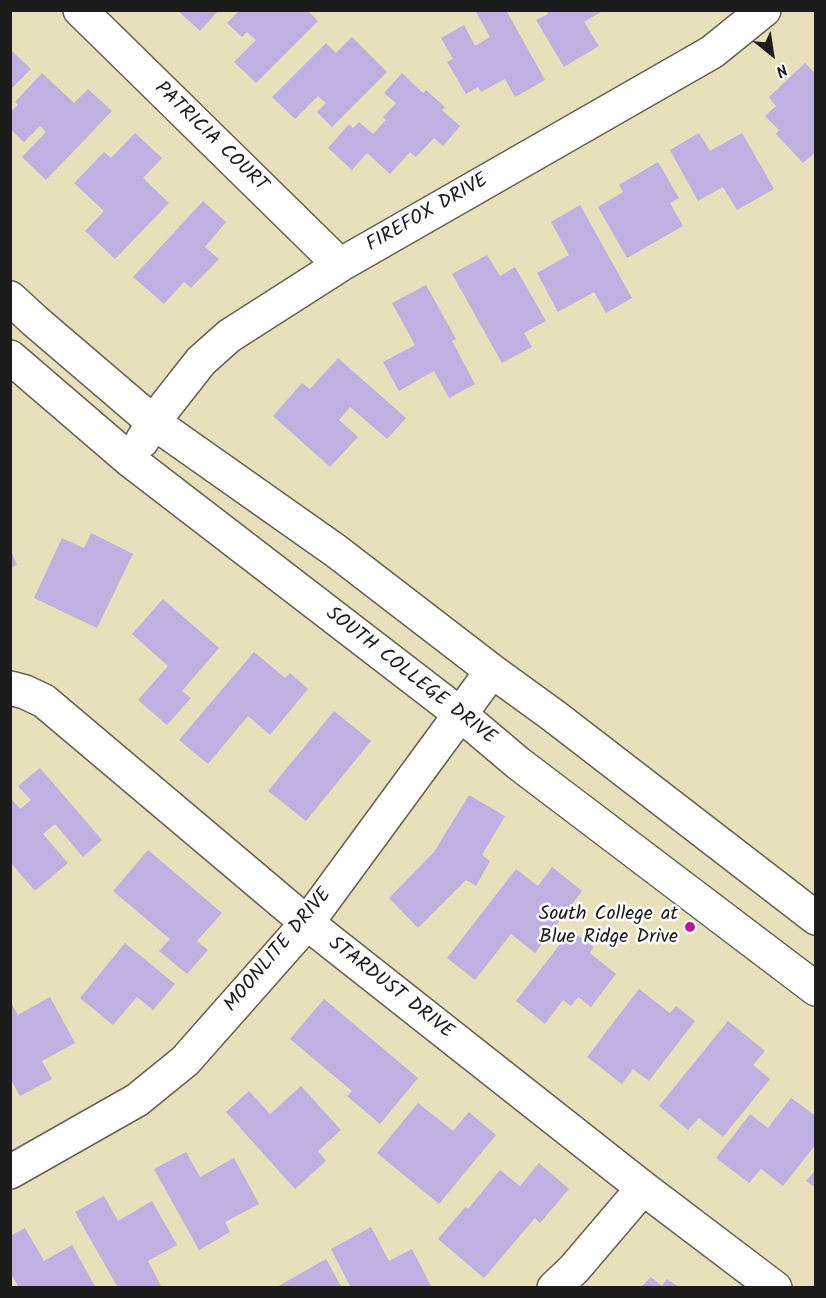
<!DOCTYPE html>
<html>
<head>
<meta charset="utf-8">
<style>
  body { margin:0 }
  #map { position:relative; width:826px; height:1298px; overflow:hidden; background:#e8e0bb; font-family:Kalam,sans-serif }
  canvas { display:block }
  .frame { position:absolute; inset:0; border:12px solid #1c1c1c; pointer-events:none }
  .north { position:absolute; left:742px; top:24px; width:60px; height:60px; -webkit-text-stroke:4px #fff; paint-order:stroke; rotate:150deg; font-size:16px; font-weight:700; line-height:24px; text-align:center; color:#1c1c1c }
  .north::after { content:''; display:block; margin:auto; width:21px; height:27px; background:#1c1c1c; clip-path:polygon(50% 0,100% 100%,50% 72%,0 100%) }
</style>
</head>
<body>
<div id="map">
<canvas width="826" height="1298"></canvas>
<div class="frame"></div>
<div class="north">N</div>
</div>
<script>
const c = document.querySelector('canvas').getContext('2d');
c.lineJoin = 'round';
function fill(path, color) { c.fillStyle = color; c.fill(path, 'evenodd'); }
const toPath = rows => new Path2D(rows.map(r => 'M' + r).join(''));
function stroke(path, color, width, dash) { c.strokeStyle = color; c.lineWidth = width; c.lineCap = dash ? 'butt' : 'round'; c.setLineDash(dash || []); c.stroke(path); }
function write(font, color, halo, rows, align = 'center') {
  c.font = font + ' Kalam,sans-serif'; c.lineWidth = 5; c.setLineDash([]); c.textBaseline = 'middle'; c.strokeStyle = halo; c.fillStyle = color; for (const [text, x, y, turn = 0] of rows) {
    c.save(); c.translate(x, y); c.rotate((+turn || 0) * Math.PI / 180); c.textAlign = isNaN(turn) ? turn : align; if (halo) c.strokeText(text, 0, 0); c.fillText(text, 0, 0); c.restore();
  }
}
const building = toPath([
  [177,10,219,10,200,31],
  [240,10,307,10,318,21,256,83,234,62,256,40,247,32,242,37,227,23],
  [475,10,506,10,545,80,515,97,505,79,481,92,478,87,466,94,447,62,453,59,441,38,464,25,475,46,490,37],
  [546,10,604,10,584,22,599,46,564,67,536,20,548,14],
  [352,37,387,72,332,127,317,112,326,103,318,96,295,119,272,97,326,43,336,53],
  [12,51,31,69,10,90,10,52],
  [805,63,816,74,816,152,803,163,776,134,779,130,765,116,776,106,769,97],
  [42,73,74,103,88,89,112,111,46,180,22,157,46,132,40,126,24,142,10,129,10,112,18,105,15,102],
  [402,73,423,93,426,90,445,107,442,110,460,126,443,146,434,138,416,157,410,152,390,174,367,153,352,170,328,148,349,124,353,128,359,122,373,134,386,120,383,117,396,103,384,93],
  [135,133,162,158,143,178,169,203,115,259,85,231,104,211,74,183,104,152,111,158],
  [699,133,710,151,742,133,774,189,737,210,723,187,698,201,670,150],
  [658,162,679,198,670,203,683,226,627,258,598,207,623,192,619,185],
  [203,201,226,222,205,247,219,259,191,288,184,282,164,304,133,277],
  [580,205,632,298,606,313,594,292,558,312,537,273,569,255,551,222],
  [487,255,500,276,515,267,546,321,524,333,532,347,502,363,452,274],
  [426,285,456,339,452,341,475,384,449,398,434,371,399,391,383,362,415,345,392,303],
  [338,358,406,418,387,439,350,407,339,420,358,437,330,467,273,416,302,383,310,389],
  [91,533,133,554,97,628,34,598,62,538,84,548],
  [10,548,17,565,10,568],
  [163,599,219,648,182,691,191,698,167,725,138,700,168,666,132,634],
  [254,652,285,678,290,673,308,689,270,735,248,716,208,764,179,740],
  [334,711,371,741,306,821,268,791],
  [40,768,102,840,83,857,55,824,43,834,68,863,35,891,10,862,10,797,20,809,31,800,18,786],
  [469,795,505,816,482,855,490,861,476,886,466,880,418,928,389,898,434,852],
  [148,850,222,913,197,941,208,950,187,974,159,951,170,939,113,891],
  [552,867,582,891,535,953,511,934,475,980,447,958,516,869,538,886],
  [571,930,593,947,590,953,616,974,591,1007,578,997,571,1006,563,1000,545,1024,516,1001],
  [125,943,175,984,153,1010,137,997,113,1025,80,998],
  [639,989,670,1013,676,1006,695,1021,649,1081,633,1069,622,1084,587,1057],
  [50,997,75,1043,42,1061,52,1079,20,1096,10,1078,10,1001,18,1015],
  [324,999,418,1078,380,1124,347,1096,352,1091,290,1039],
  [728,1021,765,1051,753,1065,770,1079,723,1137,699,1118,688,1130,659,1106],
  [301,1086,341,1130,318,1151,326,1161,295,1189,226,1112,249,1091,270,1114],
  [791,1098,816,1116,816,1144,783,1186,761,1169,749,1183,716,1158,750,1114,768,1128],
  [418,1103,453,1131,469,1112,496,1135,439,1204,377,1153],
  [186,1152,200,1177,234,1158,259,1204,225,1222,230,1232,199,1250,154,1169],
  [539,1163,569,1189,540,1223,535,1218,484,1278,438,1239,465,1207,468,1209,500,1170,520,1186],
  [816,1169,816,1188,806,1181],
  [104,1196,118,1221,152,1201,177,1245,148,1261,162,1288,118,1288,75,1212],
  [371,1227,389,1261,412,1249,432,1288,351,1288,331,1249],
  [25,1228,44,1261,72,1245,96,1288,19,1288,10,1272,10,1236],
  [326,1259,342,1288,275,1288],
  [651,1277,662,1286,667,1279,680,1288,640,1288]
]);
const minor = toPath([
  [80,10,340,265],
  [10,298,35,321,153,422,336,551,492,671,554,716,816,918],
  [10,357,131,461,460,714,518,763,816,989],
  [142,441,153,422,201,361,229,336,340,265,712,52,764,10],
  [10,688,25,692,44,701,307,923,643,1188,775,1288],
  [10,1172,137,1100,185,1061,307,923,492,671],
  [554,1288,574,1269,643,1188]
]);
const markers = [
  [690,927,6,"#b5179e"]
];
const streetNames = [
  ["PATRICIA COURT",210,138,44],
  ["FIREFOX DRIVE",428,214,-30],
  ["SOUTH COLLEGE DRIVE",410,677,38],
  ["MOONLITE DRIVE",279,951,-50],
  ["STARDUST DRIVE",390,989,38]
];
const poiNames = [
  ["South College at",678,916],
  ["Blue Ridge Drive",678,939]
];
fill(building, '#beb0e0');
stroke(minor, '#636154', 36);
stroke(minor, '#fff', 33);
for (const [x, y, r, color] of markers) { const dot = new Path2D(); dot.arc(x, y, r, 0, 2 * Math.PI); c.fillStyle = color; c.fill(dot); stroke(dot, '#fff', 2); }
write('20px', '#1c1c1c', '#fff', streetNames);
write('20px', '#1c1c1c', '#fff', poiNames, 'right');
</script>
</body>
</html>
